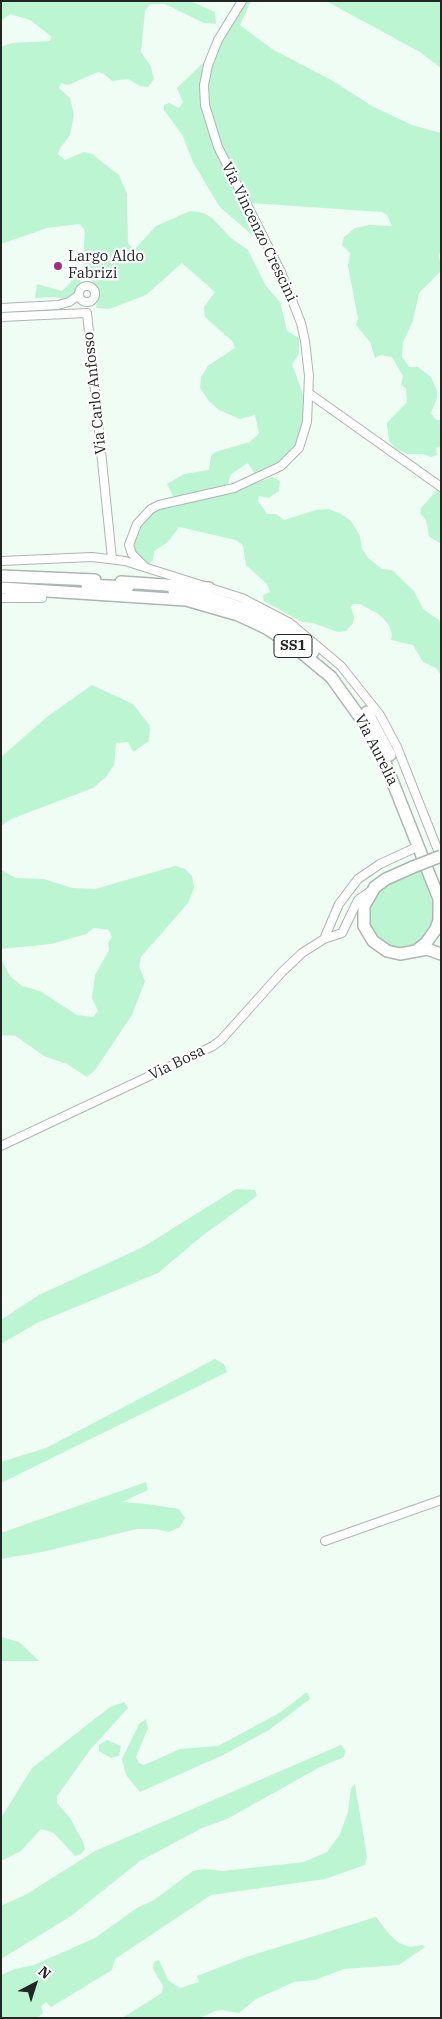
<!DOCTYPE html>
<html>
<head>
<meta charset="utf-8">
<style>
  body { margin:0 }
  #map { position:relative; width:442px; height:2019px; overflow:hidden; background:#f0fdf5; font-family:"IBM Plex Serif",serif }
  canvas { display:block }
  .frame { position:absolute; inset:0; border:2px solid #222724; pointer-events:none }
  .north { position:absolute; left:10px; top:1959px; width:50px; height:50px; -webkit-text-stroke:4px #fff; paint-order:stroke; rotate:40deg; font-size:14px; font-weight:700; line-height:20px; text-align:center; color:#222724 }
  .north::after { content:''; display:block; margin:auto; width:18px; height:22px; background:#222724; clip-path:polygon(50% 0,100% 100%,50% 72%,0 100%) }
</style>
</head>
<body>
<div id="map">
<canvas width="442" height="2019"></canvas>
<div class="frame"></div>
<div class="north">N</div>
</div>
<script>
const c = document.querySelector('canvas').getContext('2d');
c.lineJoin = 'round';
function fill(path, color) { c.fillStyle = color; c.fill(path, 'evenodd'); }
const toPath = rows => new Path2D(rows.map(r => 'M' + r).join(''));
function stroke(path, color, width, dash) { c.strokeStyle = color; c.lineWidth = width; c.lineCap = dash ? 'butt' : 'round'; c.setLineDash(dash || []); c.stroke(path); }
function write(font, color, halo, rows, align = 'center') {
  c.font = font + ' "IBM Plex Serif",serif'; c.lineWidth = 4.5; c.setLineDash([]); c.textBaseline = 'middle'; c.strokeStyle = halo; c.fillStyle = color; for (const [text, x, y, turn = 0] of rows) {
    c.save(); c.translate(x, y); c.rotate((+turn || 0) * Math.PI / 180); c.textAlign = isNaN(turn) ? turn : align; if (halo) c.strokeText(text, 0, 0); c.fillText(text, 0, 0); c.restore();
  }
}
const green = toPath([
  [1,1,190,1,215,12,216,24,204,23,165,4,150,4,145,11,141,52,151,67,154,79,148,87,140,86,128,79,112,81,104,74,98,72,68,85,61,83,59,88,70,98,74,115,70,135,60,148,58,154,65,160,84,152,92,154,119,175,127,194,128,243,134,250,156,226,190,211,204,213,212,218,231,238,248,250,266,286,280,302,287,331,299,338,299,354,292,364,304,397,304,421,293,450,282,464,256,475,248,463,231,474,227,487,174,498,167,484,184,474,209,470,211,456,215,452,250,442,259,433,255,415,240,419,219,410,209,401,200,388,201,377,208,366,235,348,232,341,205,317,204,307,215,292,182,263,146,295,109,309,96,308,98,291,83,264,85,230,79,224,47,228,1,244,1,47,12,43,50,41,51,36,30,20,10,14,1,21],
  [246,1,251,1,240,25,272,49,333,81,372,106,412,125,441,133,441,251,439,255,441,271,419,293,413,321,403,342,402,357,409,367,418,367,431,377,437,390,437,398,431,413,436,420,441,420,441,447,436,448,437,455,431,457,423,454,408,454,396,449,389,441,387,423,407,402,406,388,401,385,403,376,392,357,381,355,375,358,370,342,356,325,358,318,348,266,350,253,342,245,344,237,355,228,369,225,392,226,387,215,382,212,251,203,216,135,210,118,206,82,210,67,227,30],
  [326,1,441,1,441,68,420,52],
  [204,62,201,101,206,122,259,235,253,236,219,206,193,162,183,136,164,110,164,105,169,103,179,108,183,102,177,88],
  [76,270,80,274,81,284,72,295,63,299,55,297,35,298,37,284,62,291,71,282,72,272],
  [273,477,280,481,279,491,269,498,259,496,258,501,267,514,276,514,284,520,316,510,329,509,341,514,351,521,360,536,362,549,368,558,382,569,392,570,414,591,423,609,439,620,441,625,441,675,436,668,423,662,413,645,391,640,392,635,389,625,380,615,360,604,353,604,351,607,354,617,353,623,346,631,338,632,313,623,302,622,264,601,263,595,270,592,267,584,246,565,243,545,236,540,179,527,168,542,154,551,153,560,149,564,139,557,134,549,132,541,138,527,150,513,157,510,233,490],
  [437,490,441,491,441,544,429,536,426,520,420,513,421,508],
  [92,685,133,704,150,726,149,741,133,752,128,742,116,743,114,765,106,777,93,788,11,819,1,826,1,757,47,717],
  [175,866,185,869,192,876,194,888,188,903,141,957,139,966,145,981,132,1015,95,1070,87,1077,67,1064,44,1056,16,1036,1,1035,1,959,10,976,22,986,40,991,77,1015,93,1017,98,1011,92,998,95,975,109,950,108,943,112,937,109,930,94,928,86,934,51,944,1,949,1,870,16,878,44,879,72,888,95,889],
  [421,870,437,915,427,940,407,949,392,948,375,937,370,926,368,909,377,893,397,880],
  [236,1189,255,1190,257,1196,202,1236,158,1273,37,1323,1,1344,1,1320,39,1295,143,1247],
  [215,1359,224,1364,227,1372,1,1483,1,1462,46,1448],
  [146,1482,148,1490,122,1502,147,1504,179,1509,185,1518,180,1527,169,1532,156,1529,137,1529,42,1552,1,1559,1,1533],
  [1,1637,19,1642,39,1661,1,1661],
  [307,1692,310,1699,269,1730,223,1755,140,1792,126,1775,122,1759,139,1724,146,1719,148,1728,136,1757,139,1763,144,1765,180,1749,218,1746,281,1712],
  [124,1702,128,1708,90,1750,57,1796,57,1803,70,1818,83,1842,85,1849,81,1854,75,1856,54,1833,41,1829,21,1851,1,1861,1,1818,32,1768,110,1707],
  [107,1740,121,1746,119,1756,111,1758,99,1751,99,1745],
  [341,1745,345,1750,344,1757,320,1767,227,1819,202,1828,140,1861,71,1916,1,1959,1,1906,27,1894,95,1851],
  [355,1784,367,1857,365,1865,325,1879,211,1895,115,1959,112,1970,51,2007,46,2002,41,2006,43,2013,37,2018,1,2018,1,1975,15,1969,34,1965,95,1938,137,1908,154,1900,193,1871,204,1869,223,1871,304,1862,327,1852,340,1834,348,1812,351,1788],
  [376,1917,390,1935,399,1943,410,1947,423,1945,425,1947,399,1965,344,1969,315,1980,294,1982,256,1999,239,2013,222,2010,215,2011,200,2018,122,2018,162,1993,163,1986,153,1969,154,1962,159,1960,168,1980,180,1988,199,1982,197,1976,246,1957]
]);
const minor = toPath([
  '79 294a8 8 0 1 1 16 0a8 8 0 1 1-16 0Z',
  [1,308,58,305,69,302,79,295],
  [1,317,87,313,112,559],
  [310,394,441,487],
  [1,561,92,557,125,561,242,598,290,623,341,666,380,715,397,747,441,858],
  [145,567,132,554,129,545,137,524,151,509,159,505,234,488,281,466,299,448,307,422,309,376,305,341,301,323,281,272,218,147,205,105,204,85,208,65,218,40,242,1],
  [1,598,42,598],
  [324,939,339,904,358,879,380,864,419,846],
  [1,1146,213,1046,221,1040,282,972,302,953,324,939,342,933,358,900,372,890],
  [325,1541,441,1500]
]);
const highway = toPath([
  [1,576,95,580],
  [121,582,209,588],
  [87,585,128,587],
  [1,588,186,600,238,615,266,628,291,644,331,677,369,730,382,755,441,904],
  [174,591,202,595,245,609,279,626,313,652],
  [367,712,390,755],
  [413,867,386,879,375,887,364,906,364,926,373,941,387,951,400,954,427,949,441,954],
  [417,950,426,943,436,929,439,920,439,900]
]);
const highwayBridge = toPath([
  [413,867,441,856]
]);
const markers = [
  [58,266,5,"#9f2c87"]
];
const shields = [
  [293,646,38]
];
const shieldNames = [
  ["SS1",293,646]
];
const streetNames = [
  ["Via Vincenzo Crescini",259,232,64],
  ["Via Carlo Anfosso",95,393,-96],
  ["Via Aurelia",376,750,63],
  ["Via Bosa",177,1063,-26]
];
const poiNames = [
  ["Largo Aldo",68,257],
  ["Fabrizi",68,274]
];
fill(green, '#bcf5d2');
stroke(minor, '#abb7b0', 10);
stroke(highway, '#abb7b0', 14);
stroke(minor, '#fff', 8);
stroke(highway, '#fff', 11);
stroke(highwayBridge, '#abb7b0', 14, []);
stroke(highwayBridge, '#fff', 11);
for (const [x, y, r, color] of markers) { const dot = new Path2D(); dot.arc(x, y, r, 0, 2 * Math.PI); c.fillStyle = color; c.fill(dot); stroke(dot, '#fff', 2); }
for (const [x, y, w] of shields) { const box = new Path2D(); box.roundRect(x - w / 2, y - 11.5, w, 23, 4); c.fillStyle = '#fff'; c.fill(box); stroke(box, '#222724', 1); }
write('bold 14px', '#222724', null, shieldNames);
write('15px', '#222724', '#fff', streetNames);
write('15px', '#222724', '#fff', poiNames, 'left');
</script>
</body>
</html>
